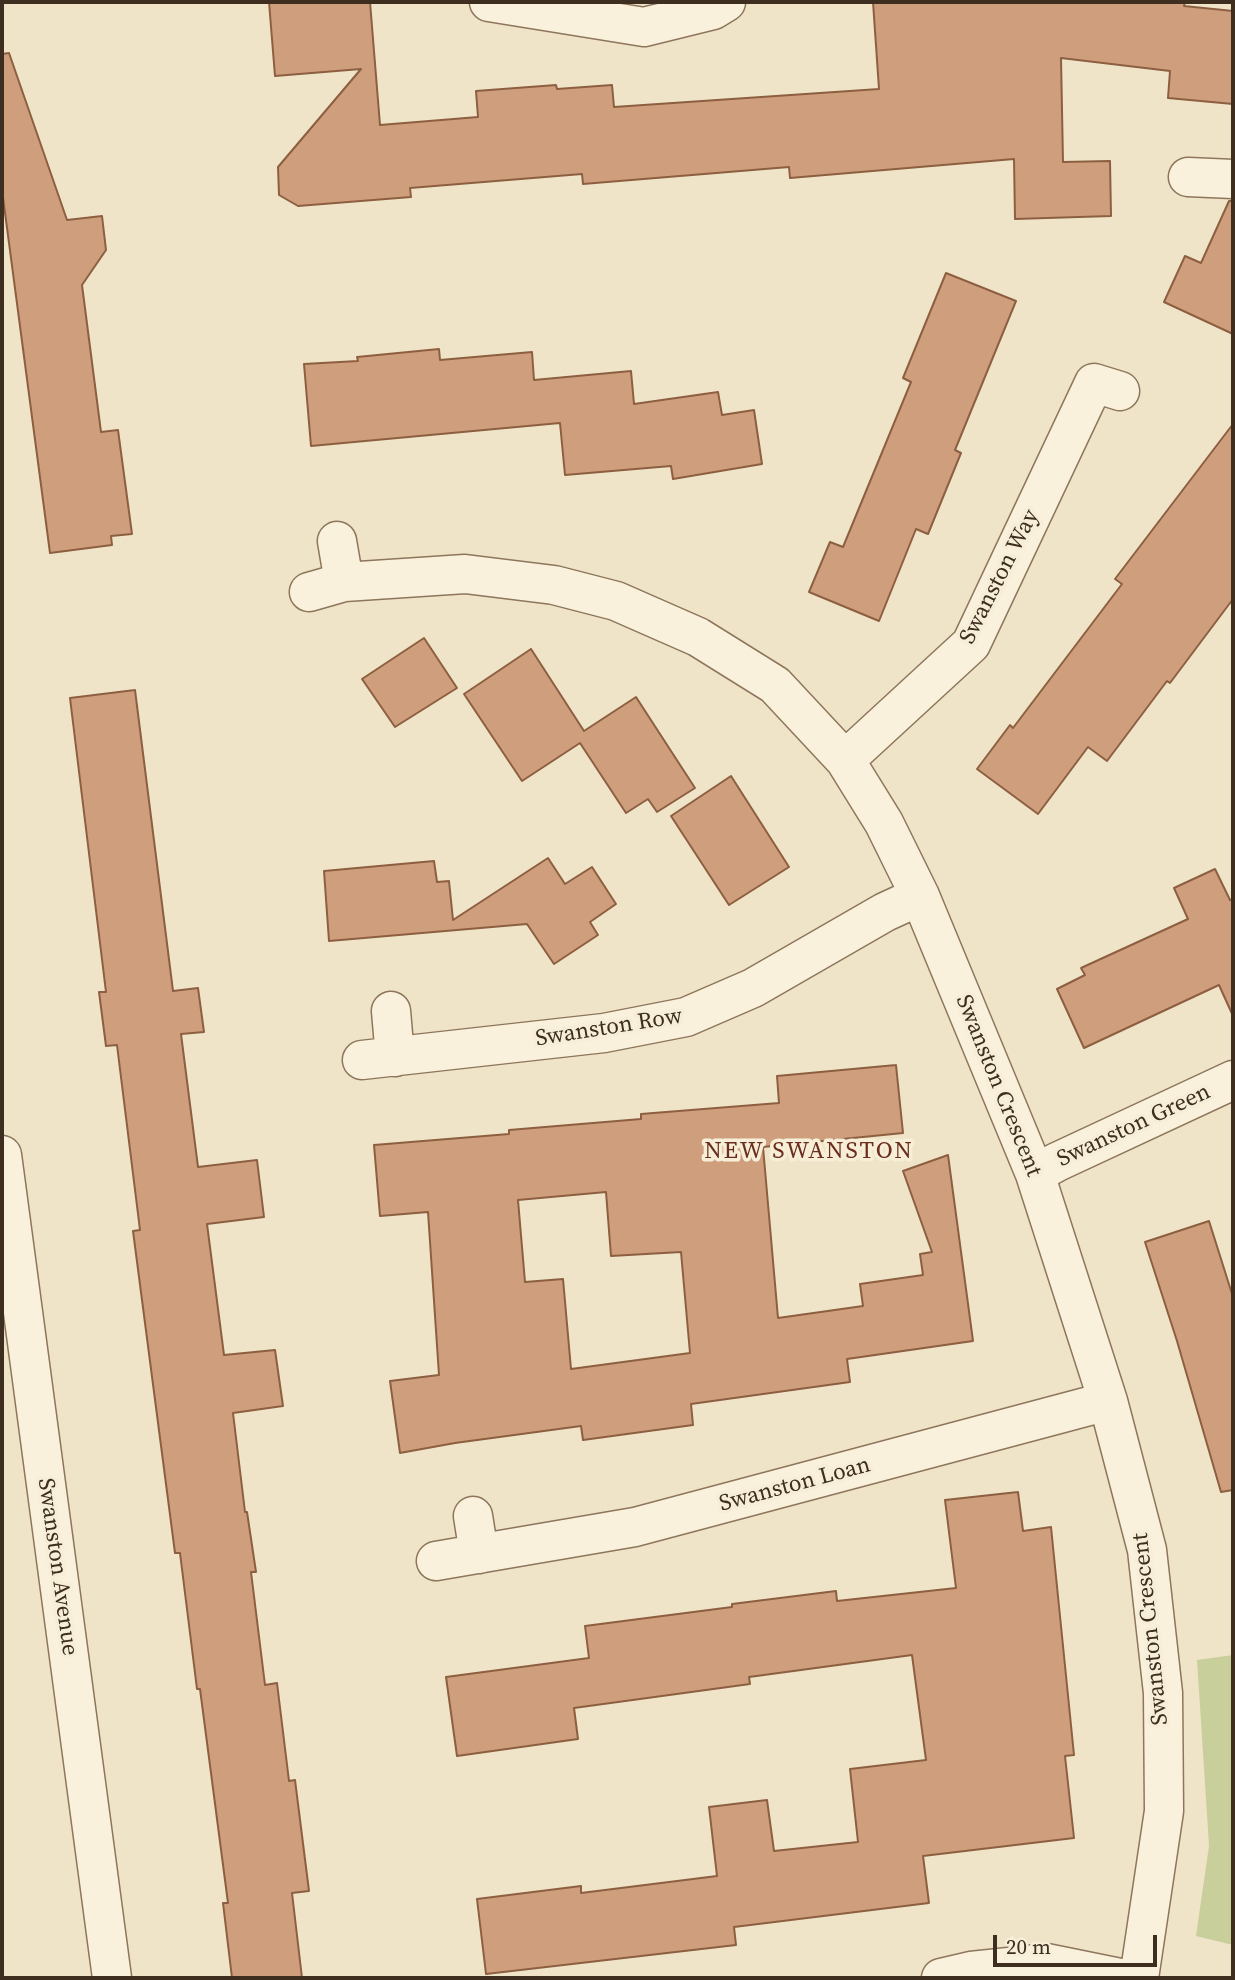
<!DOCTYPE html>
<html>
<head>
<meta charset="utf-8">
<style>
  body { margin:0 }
  #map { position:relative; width:1235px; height:1980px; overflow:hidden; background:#f0e4c8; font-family:"Source Serif 4",serif }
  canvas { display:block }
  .frame { position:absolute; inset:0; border:4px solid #3d2e20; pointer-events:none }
  .scale { position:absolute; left:993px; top:1935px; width:164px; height:32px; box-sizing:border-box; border:4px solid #3d2e20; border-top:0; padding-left:9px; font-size:21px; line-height:24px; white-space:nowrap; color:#3d2e20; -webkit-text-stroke:5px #f7eed8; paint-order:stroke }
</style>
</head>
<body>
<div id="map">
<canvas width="1235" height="1980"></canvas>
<div class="frame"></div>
<div class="scale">20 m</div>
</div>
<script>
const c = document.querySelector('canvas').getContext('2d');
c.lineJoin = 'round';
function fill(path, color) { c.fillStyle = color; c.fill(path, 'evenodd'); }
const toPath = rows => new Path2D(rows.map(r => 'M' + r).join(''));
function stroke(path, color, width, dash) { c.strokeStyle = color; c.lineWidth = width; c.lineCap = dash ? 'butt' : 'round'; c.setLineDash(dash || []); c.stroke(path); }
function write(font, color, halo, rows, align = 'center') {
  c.font = font + ' "Source Serif 4",serif'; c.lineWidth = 7; c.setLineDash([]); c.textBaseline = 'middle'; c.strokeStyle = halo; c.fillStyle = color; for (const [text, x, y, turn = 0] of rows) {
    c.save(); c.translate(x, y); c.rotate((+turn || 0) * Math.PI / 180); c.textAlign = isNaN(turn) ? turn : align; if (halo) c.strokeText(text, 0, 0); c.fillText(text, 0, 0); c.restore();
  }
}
const green = toPath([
  [1233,1655,1233,1945,1196,1936,1209,1846,1197,1660]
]);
const building = toPath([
  [269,2,370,2,380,125,478,117,476,91,556,85,557,89,612,85,614,107,879,89,873,2,1185,2,1184,6,1233,11,1233,104,1168,98,1170,71,1061,58,1063,162,1110,161,1111,216,1015,219,1014,159,790,178,789,167,583,184,582,174,410,188,411,197,298,206,279,195,278,167,361,69,275,76,269,2],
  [9,53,67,220,102,216,106,250,82,285,101,432,118,430,132,534,111,536,112,545,50,553,2,190,2,54,9,53],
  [1229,201,1233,201,1233,334,1164,302,1185,256,1201,263,1229,201],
  [946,273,1016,301,955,450,961,453,928,534,916,529,879,621,809,592,830,542,843,547,911,382,903,378,946,273],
  [439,349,440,360,532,352,534,380,631,371,634,404,718,392,722,415,754,410,762,464,673,479,671,466,565,475,560,423,311,446,304,364,358,361,357,357,439,349],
  [1233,424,1233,599,1170,683,1167,681,1107,761,1088,747,1038,814,977,769,1010,725,1013,728,1122,584,1115,579,1233,424],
  [424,638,457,688,395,727,362,679,424,638],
  [531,649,584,731,636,697,695,788,657,812,648,799,626,813,580,743,522,781,464,694,531,649],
  [135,690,173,991,198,988,204,1032,181,1034,198,1167,257,1160,264,1217,207,1224,224,1355,275,1350,283,1406,233,1413,245,1512,247,1512,256,1572,251,1572,265,1685,277,1683,289,1781,295,1780,309,1891,292,1893,302,1978,232,1978,223,1903,228,1903,200,1689,197,1689,180,1553,175,1553,133,1231,140,1230,117,1045,106,1046,99,992,106,992,70,698,135,690],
  [731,776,789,867,729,905,671,816,731,776],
  [548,858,565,884,592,867,616,904,590,922,598,935,554,964,527,924,329,941,324,871,434,861,437,882,449,881,453,920,548,858],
  [1215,869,1230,900,1233,899,1233,1016,1219,985,1084,1048,1057,989,1085,975,1081,968,1188,919,1174,888,1215,869],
  [896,1065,903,1133,763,1147,778,1318,863,1306,860,1284,923,1275,920,1254,932,1252,903,1171,948,1155,973,1341,847,1359,850,1382,691,1404,693,1425,583,1440,581,1426,455,1443,400,1453,390,1381,439,1375,428,1212,380,1216,374,1145,509,1134,509,1130,641,1119,641,1114,779,1103,777,1076,896,1065],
  [606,1192,611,1256,681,1252,690,1353,571,1369,563,1279,525,1282,518,1200,606,1192],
  [1209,1221,1233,1297,1233,1490,1221,1492,1177,1341,1145,1242,1209,1221],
  [1018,1492,1023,1531,1051,1527,1074,1755,1065,1756,1074,1838,923,1856,929,1903,734,1927,736,1945,486,1974,477,1899,581,1886,581,1893,717,1876,709,1807,767,1800,774,1851,858,1842,850,1769,926,1760,912,1655,749,1677,750,1684,574,1708,578,1739,457,1756,446,1677,589,1658,585,1626,732,1607,732,1604,836,1591,837,1601,956,1588,945,1500,1018,1492]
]);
const street = toPath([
  [489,2,644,27,713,10,726,2],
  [1188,177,1233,179],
  [337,541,344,582],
  [309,592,344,582,465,574,554,585,616,601,698,637,775,685,845,760,884,823,920,896,1035,1174,1108,1401,1147,1550,1163,1693,1164,1811,1139,1978],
  [845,760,971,644,1094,383,1120,391],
  [391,1011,395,1057],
  [362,1060,604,1033,686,1017,753,988,885,912,920,896],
  [2,1155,112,1978],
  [1035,1174,1057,1162,1233,1080],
  [473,1516,479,1554],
  [436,1561,635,1527,1108,1401],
  [941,1978,971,1971,1047,1963,1121,1978]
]);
const streetNames = [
  ["Swanston Way",1000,577,-63],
  ["Swanston Row",609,1028,-9],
  ["Swanston Crescent",998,1086,68],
  ["Swanston Green",1134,1126,-25],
  ["Swanston Loan",795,1485,-15],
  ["Swanston Avenue",57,1567,82],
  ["Swanston Crescent",1151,1629,-96]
];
const neighbourhoodNames = [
  ["NEW SWANSTON",809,1152]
];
fill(green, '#c9cf9b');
fill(building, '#cf9f7d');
stroke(building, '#8d5f41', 2);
stroke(street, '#8d765c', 41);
stroke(street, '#faf1dc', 38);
write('23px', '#3d2e20', '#f7eed8', streetNames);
c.letterSpacing = '2px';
write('24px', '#6b2e1e', '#f7eed8', neighbourhoodNames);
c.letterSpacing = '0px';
</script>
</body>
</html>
